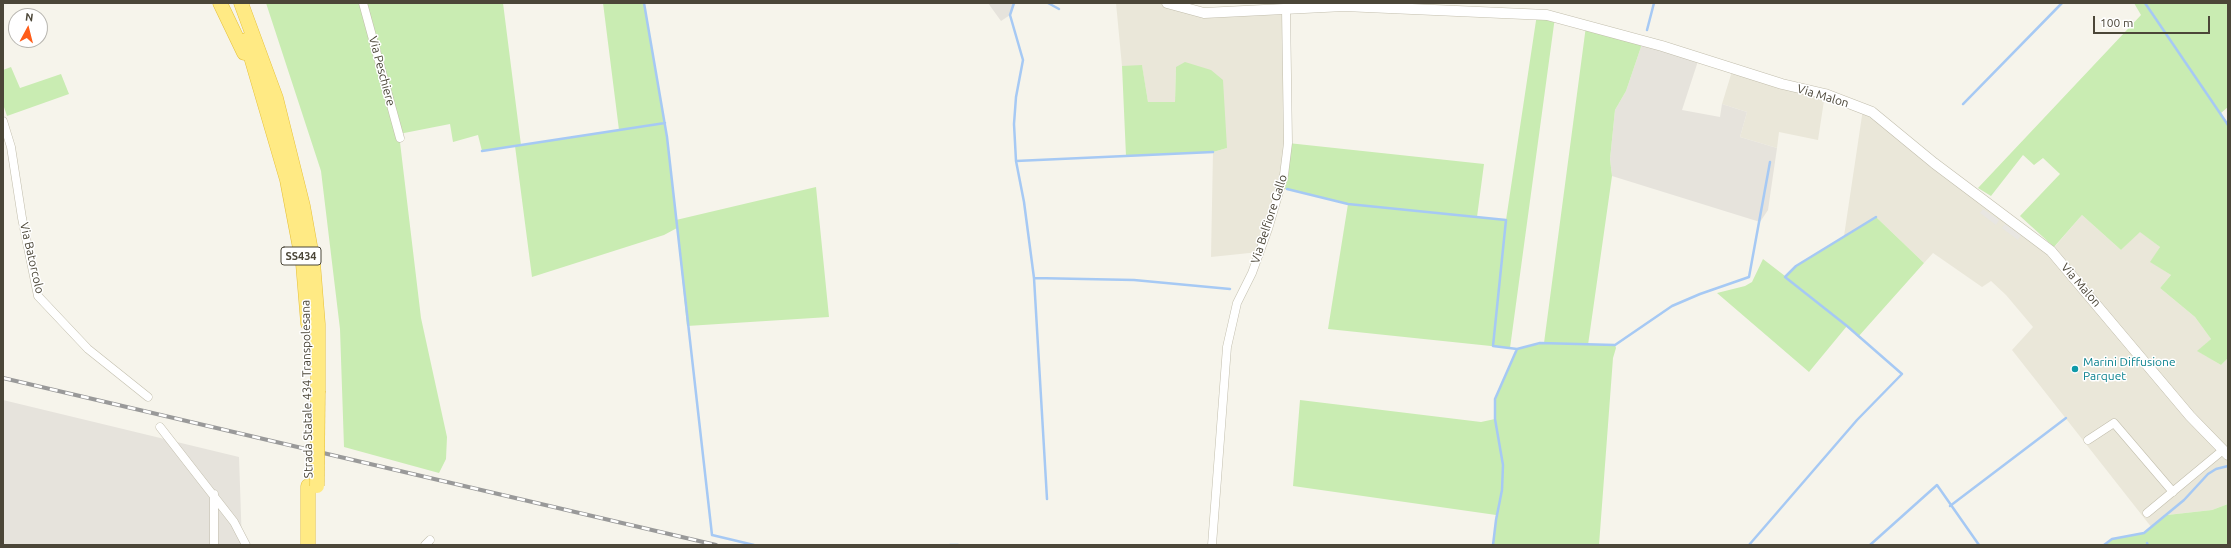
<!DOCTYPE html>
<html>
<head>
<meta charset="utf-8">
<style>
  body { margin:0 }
  #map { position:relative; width:2231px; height:548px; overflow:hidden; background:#f6f4eb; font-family:Ubuntu,sans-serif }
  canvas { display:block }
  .frame { position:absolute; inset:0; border:4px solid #4b4638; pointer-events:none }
  .north { position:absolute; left:8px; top:8px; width:40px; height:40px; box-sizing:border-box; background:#fff; border:1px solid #b7b5af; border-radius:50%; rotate:7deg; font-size:11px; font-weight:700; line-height:16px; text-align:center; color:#4b4638 }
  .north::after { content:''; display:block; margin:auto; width:14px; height:18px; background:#ff5d19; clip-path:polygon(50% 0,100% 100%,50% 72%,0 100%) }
  .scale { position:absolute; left:2093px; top:16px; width:117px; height:18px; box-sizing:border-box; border:2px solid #4b4638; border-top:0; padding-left:5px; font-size:12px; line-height:14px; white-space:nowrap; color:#4b4638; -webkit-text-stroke:3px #fff; paint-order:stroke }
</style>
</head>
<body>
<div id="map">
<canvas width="2231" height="548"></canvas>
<div class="frame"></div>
<div class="north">N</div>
<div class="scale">100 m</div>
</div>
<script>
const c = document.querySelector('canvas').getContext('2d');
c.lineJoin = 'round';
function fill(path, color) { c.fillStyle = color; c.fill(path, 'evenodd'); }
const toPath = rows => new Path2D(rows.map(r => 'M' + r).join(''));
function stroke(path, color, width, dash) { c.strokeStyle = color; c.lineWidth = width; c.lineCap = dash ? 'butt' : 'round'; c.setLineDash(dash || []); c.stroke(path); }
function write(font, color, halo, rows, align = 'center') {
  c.font = font + ' Ubuntu,sans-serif'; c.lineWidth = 3; c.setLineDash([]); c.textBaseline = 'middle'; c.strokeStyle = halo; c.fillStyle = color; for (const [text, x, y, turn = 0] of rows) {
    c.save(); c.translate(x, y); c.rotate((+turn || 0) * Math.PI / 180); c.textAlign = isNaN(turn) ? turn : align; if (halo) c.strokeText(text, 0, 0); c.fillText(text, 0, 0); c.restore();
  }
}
const residential = toPath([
  [1116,3,1167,3,1204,13,1286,9,1288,143,1259,252,1211,257,1213,152,1227,148,1176,67,1175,102,1148,102,1142,66,1122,66],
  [1733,68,1825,94,1818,140,1779,132,1777,148,1740,137,1747,112,1722,104],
  [1863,109,2051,251,2082,215,2121,250,2140,231,2160,247,2151,262,2171,275,2160,288,2195,317,2211,339,2198,351,2221,365,2228,358,2228,504,2212,510,2167,515,2152,528,2012,350,2033,327,2006,295,1991,281,1982,287,1933,253,1924,263,1876,217,1844,236]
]);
const industrial = toPath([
  [988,3,1014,3,1010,15,1001,21],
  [1643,41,1699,58,1682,110,1720,117,1722,104,1747,112,1740,137,1777,148,1768,210,1760,222,1612,176,1610,159,1615,110,1626,91],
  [3,400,239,457,242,545,3,545]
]);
const green = toPath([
  [266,3,503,3,521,145,619,130,603,3,644,3,665,123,676,220,816,187,829,317,687,326,677,228,664,235,532,277,515,146,482,151,478,135,453,142,450,124,399,134,421,318,447,437,446,459,439,473,344,447,340,329,321,171],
  [2134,3,2228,3,2228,107,2221,113,2228,126,2228,358,2221,365,2197,351,2211,339,2195,317,2160,288,2171,275,2150,262,2160,247,2140,232,2121,250,2082,215,2054,247,2020,216,2060,174,2043,158,2034,165,2023,155,1991,196,1978,188,2141,15],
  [1537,14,1555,17,1510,348,1328,329,1348,204,1281,188,1288,143,1484,164,1477,217,1506,220],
  [1586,26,1643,41,1626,91,1615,110,1610,159,1612,176,1588,345,1615,345,1616,348,1613,358,1599,545,1493,545,1496,515,1293,486,1300,400,1481,422,1495,419,1495,399,1517,349,1544,343],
  [1185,62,1211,70,1223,80,1227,148,1213,152,1126,156,1122,66,1142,65,1148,102,1175,102,1176,67],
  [11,67,20,88,61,74,69,94,7,116,3,104,3,70],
  [1876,217,1924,263,1858,337,1847,326,1809,372,1717,293,1745,286,1752,282,1763,259,1785,276,1796,266],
  [2228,504,2228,545,2104,545,2112,539,2144,533,2167,515,2212,510]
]);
const parking = toPath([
  [1983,209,1999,220,1996,225,1980,213],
  [2005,224,2021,235,2018,240,2002,228]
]);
const stream = toPath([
  [644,3,667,137,712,535,754,545],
  [1014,3,1010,15,1023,60,1016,97,1014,124,1016,161,1024,202,1034,278,1047,499],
  [1048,3,1059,9],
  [2145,3,2228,125],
  [1647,30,1654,3],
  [1963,104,2062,3],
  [482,151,665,123],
  [1016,161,1213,152],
  [1287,189,1348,204,1506,220,1493,346,1517,349],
  [1034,278,1134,280,1230,289],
  [1950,506,2066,418],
  [2147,543,2148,545],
  [950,545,958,545],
  [1493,545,1496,520,1502,490,1503,465,1495,419,1495,399,1517,349,1540,343,1615,345,1672,306,1700,294,1749,277,1770,162],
  [1749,545,1857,420,1902,374,1847,326,1785,277,1796,266,1876,217],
  [1870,545,1937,485,1979,545],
  [2104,545,2112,539,2144,533,2184,500,2208,474,2216,469,2228,466]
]);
const minor = toPath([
  [363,3,400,138],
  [3,121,11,147,22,218,38,296,88,349,148,397],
  [160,427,234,522,246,545],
  [2088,440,2114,423,2173,492],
  [2147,513,2223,450],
  [214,545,214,494],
  [425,545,430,540],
  [1212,545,1227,347,1237,303,1252,273,1268,229,1284,175,1288,143,1286,9]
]);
const tertiary = toPath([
  [1167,3,1204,13,1344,6,1547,15,1662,46,1782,84,1825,94,1872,112,1934,163,2051,251,2190,416,2228,455]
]);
const trunk = toPath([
  [220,3,244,53],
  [241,3,276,98,303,206,313,262,318,324,318,391],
  [246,40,287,180,303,264,308,324],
  [308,545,308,486]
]);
const rail = toPath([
  [3,378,716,545]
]);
const trunkBridge = toPath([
  [317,486,318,391]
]);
const markers = [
  [2075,369,4,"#0f9aa8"]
];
const shields = [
  [301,256,40]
];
const shieldNames = [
  ["SS434",301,256]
];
const streetNames = [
  ["Via Peschiere",382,71,75],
  ["Via Malon",1823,96,17],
  ["Via Belfiore Gallo",1269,219,-72],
  ["Via Batorcolo",32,258,77],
  ["Via Malon",2081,285,49],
  ["Strada Statale 434 Transpolesana",307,389,-91]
];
const cultureNames = [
  ["Marini Diffusione",2083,362],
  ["Parquet",2083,376]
];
fill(residential, '#eae7d9');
fill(industrial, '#e6e3dc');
fill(green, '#c9ecb2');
fill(parking, '#e8e6e2');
stroke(stream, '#a6c9f4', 2.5);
stroke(minor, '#c2bead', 9);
stroke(tertiary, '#c2bead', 11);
stroke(trunk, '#e5bf36', 15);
stroke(minor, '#fff', 8);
stroke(tertiary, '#fff', 10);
stroke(trunk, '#ffea84', 14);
stroke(rail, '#999', 4);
stroke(rail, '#fff', 2.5, [8]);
stroke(trunkBridge, '#e5bf36', 15, []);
stroke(trunkBridge, '#ffea84', 14);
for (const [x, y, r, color] of markers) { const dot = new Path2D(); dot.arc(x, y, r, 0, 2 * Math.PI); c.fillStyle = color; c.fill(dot); stroke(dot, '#fff', 1.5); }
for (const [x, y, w] of shields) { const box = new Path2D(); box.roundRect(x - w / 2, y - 9, w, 18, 3); c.fillStyle = '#fff'; c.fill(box); stroke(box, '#4b4638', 1); }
write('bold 11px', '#4b4638', null, shieldNames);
write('12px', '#4b4638', '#fff', streetNames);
write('12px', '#0d838f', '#fff', cultureNames, 'left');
</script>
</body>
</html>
